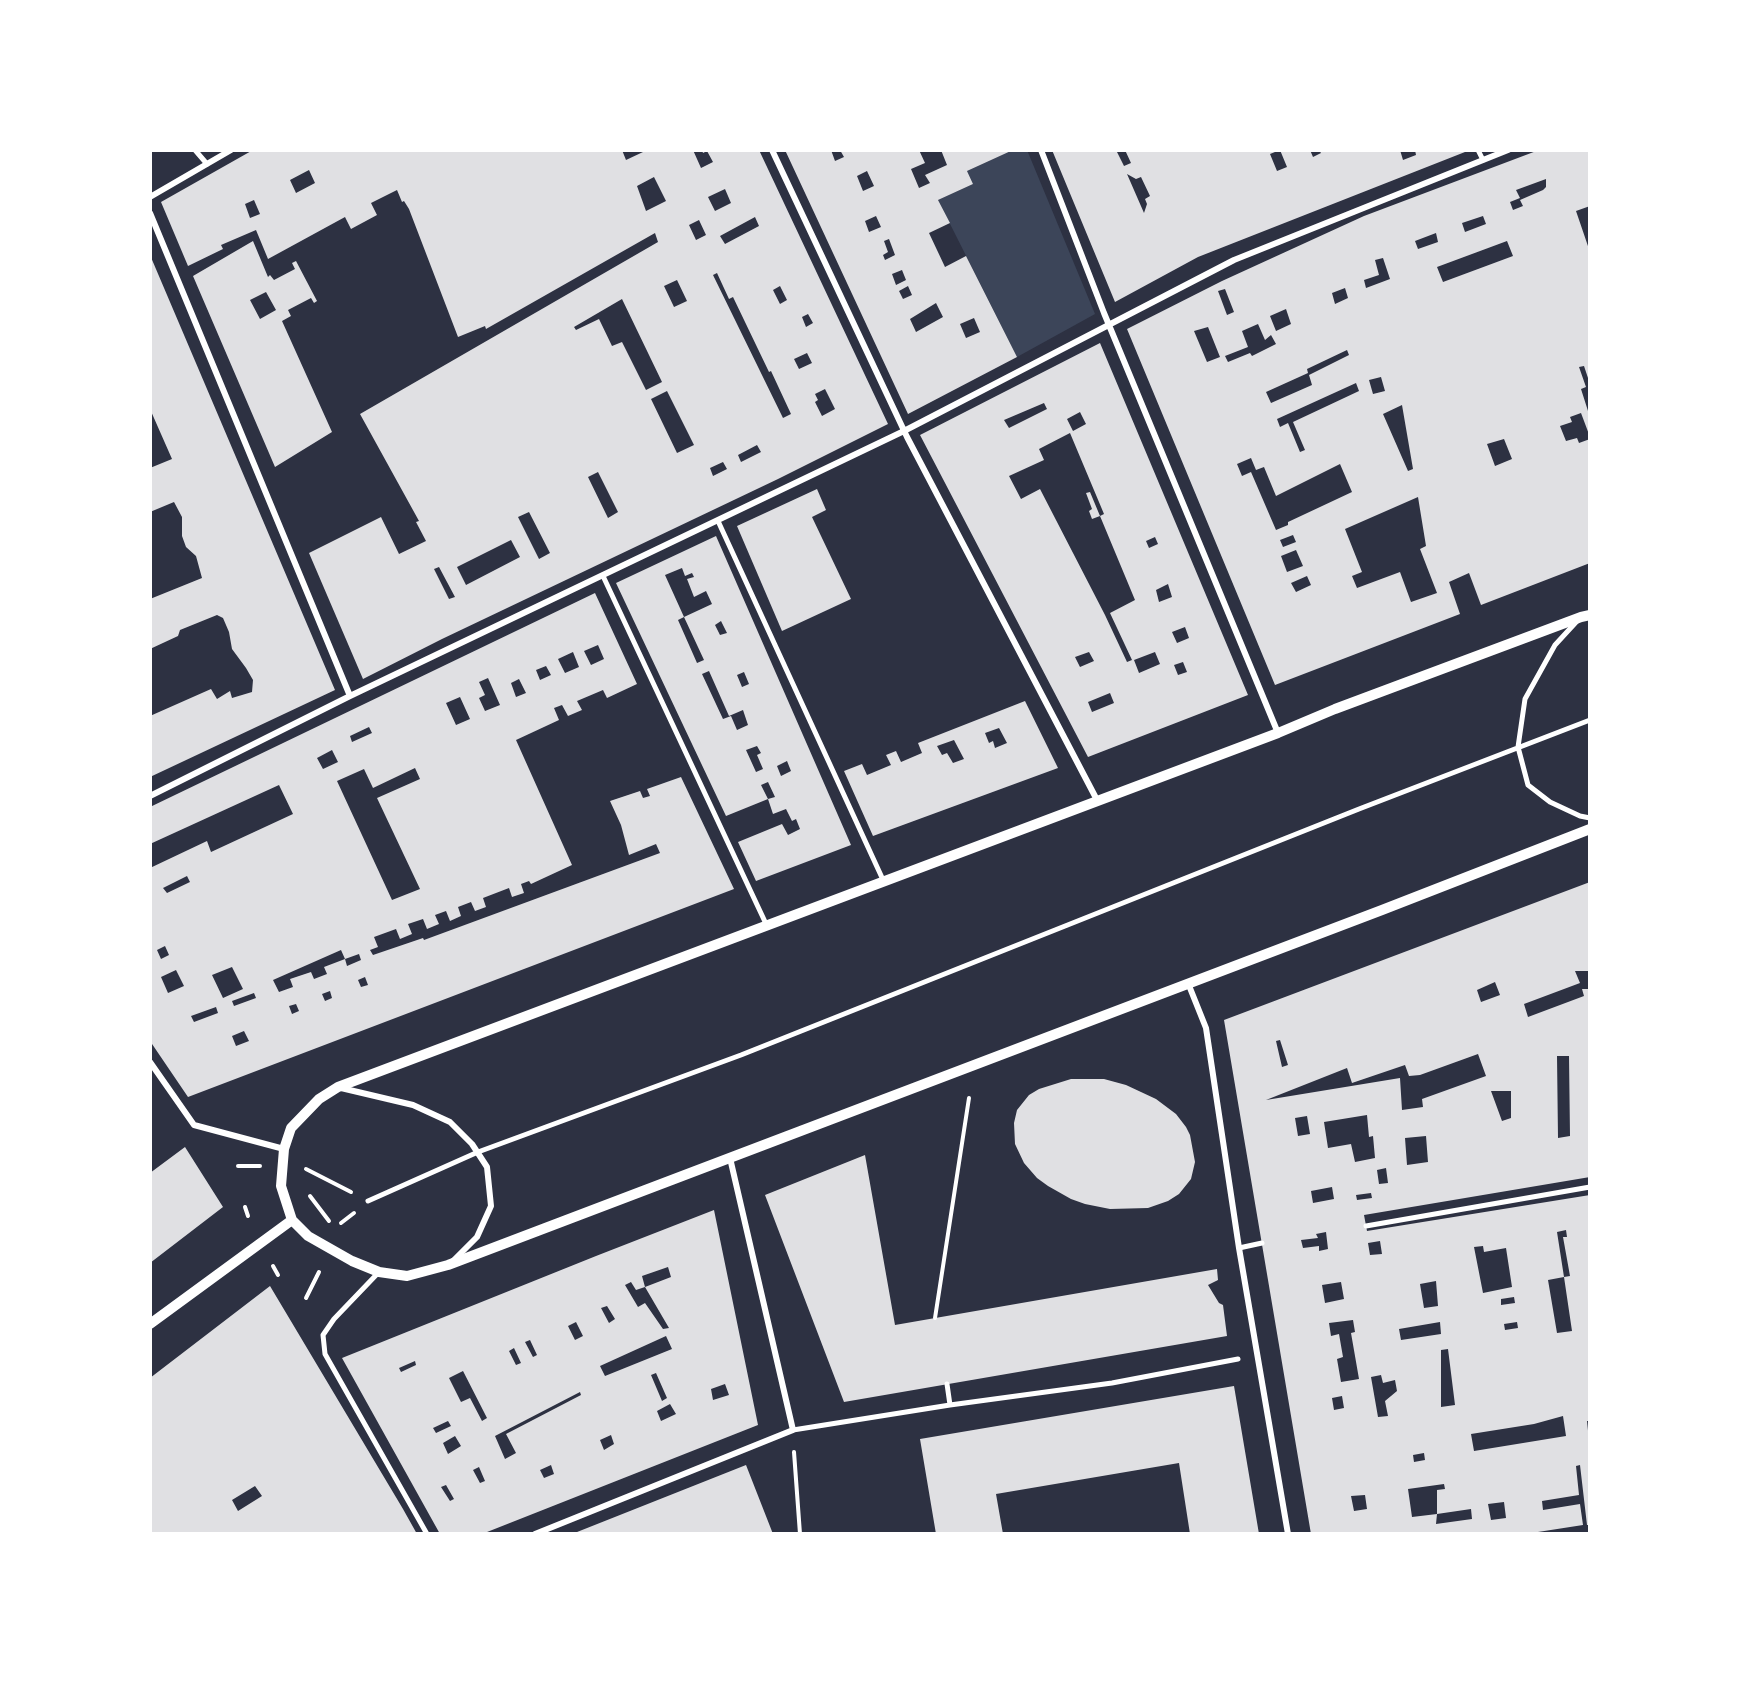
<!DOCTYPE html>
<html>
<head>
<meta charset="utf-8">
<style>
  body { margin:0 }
  #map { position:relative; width:1740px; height:1684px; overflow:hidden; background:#2d3142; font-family:Montserrat,sans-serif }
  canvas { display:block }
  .frame { position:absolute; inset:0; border:152px solid #fff; pointer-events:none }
</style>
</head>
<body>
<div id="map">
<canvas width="1740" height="1684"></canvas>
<div class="frame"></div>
</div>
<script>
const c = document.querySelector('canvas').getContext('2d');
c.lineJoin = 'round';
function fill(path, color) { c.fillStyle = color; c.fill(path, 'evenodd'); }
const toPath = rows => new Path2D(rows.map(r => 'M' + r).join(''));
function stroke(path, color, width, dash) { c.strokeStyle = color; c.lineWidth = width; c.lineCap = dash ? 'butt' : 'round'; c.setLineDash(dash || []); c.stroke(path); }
const green = toPath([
  [1013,150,1027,150,1095,314,1017,357,938,200,973,184,967,171]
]);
const building = toPath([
  [253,150,622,150,626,160,643,152,642,150,693,150,701,168,713,162,707,151,703,153,702,150,759,150,888,424,778,479,442,639,363,679,309,553,381,517,399,554,426,541,416,522,419,521,360,414,658,242,655,233,486,329,485,326,458,337,409,209,404,201,402,202,397,190,371,203,377,215,351,229,345,217,268,259,256,230,221,245,223,249,188,266,161,202],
  [309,170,315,183,296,193,290,180],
  [654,177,666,201,646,211,637,186],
  [725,189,731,203,715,211,708,197],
  [254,200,260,214,250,218,245,204],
  [755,217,759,226,725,244,720,236],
  [699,220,706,235,696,240,689,225],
  [717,273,729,299,733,297,769,372,771,371,791,414,783,418,713,275],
  [677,280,687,301,674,307,664,286],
  [780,286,787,300,780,304,773,290],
  [622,299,662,382,646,390,622,342,612,346,599,319,576,330,574,327],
  [808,314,813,323,806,327,802,317],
  [807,353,812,363,799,369,794,359],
  [825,389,835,409,822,416,815,402,818,400,815,394],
  [667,391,694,445,677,453,651,399],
  [757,445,761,452,741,462,738,455],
  [723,462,727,469,713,476,710,468],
  [598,472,618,512,608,518,588,477],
  [529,512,550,553,539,559,518,517],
  [511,540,520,557,466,585,457,567],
  [439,567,455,597,449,599,434,569],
  [785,150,831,150,835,161,844,157,840,150,919,150,925,163,911,169,919,188,930,183,925,175,947,165,941,150,1013,150,967,171,973,184,938,200,950,223,929,233,945,267,966,256,1017,357,908,414],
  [867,171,874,186,863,191,857,176],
  [876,216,881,227,869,232,865,221],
  [889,239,895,255,885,260,883,255,888,252,884,241],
  [902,270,906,280,896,285,892,274],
  [908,286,912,295,903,299,899,291],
  [936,303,943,317,916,332,910,319],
  [974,318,980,332,966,338,960,324],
  [1052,150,1116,150,1124,166,1131,163,1125,150,1280,150,1270,154,1277,171,1287,167,1280,150,1310,150,1313,157,1321,153,1319,150,1400,150,1403,160,1416,155,1415,150,1463,150,1465,152,1198,257,1115,302],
  [1127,174,1136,179,1141,177,1150,196,1145,199,1147,204,1144,213],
  [1539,150,1590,150,1590,206,1576,211,1590,252,1590,384,1584,366,1579,367,1586,387,1581,389,1588,411,1590,410,1590,437,1581,413,1570,417,1572,422,1560,426,1566,441,1577,438,1579,443,1590,439,1590,563,1481,605,1469,573,1449,582,1460,614,1275,685,1127,329,1222,281,1364,216],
  [1546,179,1546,187,1543,190,1520,200,1523,206,1513,210,1510,202,1520,198,1516,190],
  [1483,216,1486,224,1465,232,1462,223],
  [1436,233,1438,242,1418,249,1415,241],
  [1507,241,1513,256,1443,282,1437,267],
  [1383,258,1390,279,1366,288,1364,280,1379,275,1375,260],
  [1345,288,1348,298,1335,304,1332,293],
  [1225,289,1234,312,1227,315,1218,291],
  [1286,309,1291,324,1276,331,1270,316],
  [1258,324,1265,340,1271,335,1276,344,1252,356,1250,353,1228,362,1225,356,1248,347,1242,331],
  [1208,327,1220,357,1207,362,1194,331],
  [1347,350,1349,355,1309,375,1312,385,1271,403,1266,392,1308,373,1307,369],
  [1381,377,1385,391,1373,394,1369,380],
  [1356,383,1359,391,1293,422,1305,450,1300,452,1288,423,1280,427,1277,419],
  [1402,405,1413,469,1408,471,1383,414],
  [1504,439,1512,459,1495,466,1487,444],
  [1251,458,1256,470,1264,467,1276,496,1340,464,1352,492,1288,522,1288,525,1276,530,1251,472,1242,476,1237,464],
  [1418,497,1426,546,1420,549,1437,593,1411,602,1400,572,1357,588,1352,576,1362,572,1345,529],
  [1293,535,1296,542,1283,547,1280,540],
  [1296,550,1303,566,1287,572,1281,556],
  [1307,576,1311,585,1296,592,1291,583],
  [253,241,268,277,270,275,274,280,295,269,292,263,296,261,317,301,314,303,311,298,288,310,291,316,282,321,332,432,275,467,193,276],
  [266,292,276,310,260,319,250,300],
  [150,255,335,690,150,777,150,716,211,689,217,699,230,691,232,698,252,692,253,680,246,668,232,649,229,632,223,618,217,615,180,630,178,636,150,649,150,599,202,578,196,556,186,547,182,536,182,517,174,502,150,512,150,468,172,459,150,409],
  [1100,343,1248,695,1088,757,920,435],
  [1044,403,1047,409,1009,428,1004,420],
  [1080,412,1086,424,1073,431,1067,419],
  [1070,433,1104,514,1100,516,1135,600,1110,613,1132,660,1127,662,1105,615,1040,489,1021,499,1009,476,1044,460,1039,449],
  [1155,537,1158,544,1149,548,1146,541],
  [1168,584,1172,597,1159,602,1156,590],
  [1185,627,1189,638,1177,643,1172,632],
  [1089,652,1094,661,1080,667,1075,657],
  [1155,652,1160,664,1139,673,1134,660],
  [1183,662,1187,672,1178,675,1174,665],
  [1110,693,1114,703,1092,712,1088,702],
  [817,489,826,510,812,517,851,599,782,631,737,526],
  [1090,492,1100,516,1092,519,1089,511,1092,509,1086,493],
  [716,536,851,845,756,881,738,842,782,824,788,835,800,829,796,819,792,821,786,809,773,814,768,799,775,797,768,782,761,785,768,799,726,816,616,583],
  [682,568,685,576,692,573,694,577,687,579,694,597,706,591,712,604,684,617,665,575],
  [684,617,704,660,697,663,678,620],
  [721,621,727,633,720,635,715,625],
  [709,671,729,716,743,710,748,725,737,730,731,716,723,719,702,674],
  [744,672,749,684,742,687,737,675],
  [757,746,761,753,757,755,763,769,756,772,746,750],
  [787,761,791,771,781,776,777,766],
  [595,593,637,684,607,698,603,690,577,701,582,710,568,716,562,705,554,708,559,720,516,740,572,865,531,884,529,881,521,884,524,893,512,897,509,888,483,898,486,907,475,911,471,902,458,907,461,916,450,921,446,911,435,915,439,924,427,929,423,919,408,924,412,934,400,939,396,929,374,937,378,947,370,950,373,955,423,938,424,940,660,853,656,844,629,855,621,825,610,801,640,791,643,798,650,796,647,789,681,777,734,889,188,1097,150,1041,150,868,207,841,211,852,293,814,279,785,150,844,150,807],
  [598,645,604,659,591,665,584,651],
  [573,652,579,667,565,673,558,659],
  [546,666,551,675,540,680,536,670],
  [488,678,500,705,485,711,479,698,485,695,479,682],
  [519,679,526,693,516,697,511,683],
  [460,697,470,719,456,725,446,703],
  [369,727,372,733,352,742,350,736],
  [332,750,338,762,323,769,317,758],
  [415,768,420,779,377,798,420,889,392,900,337,781,364,769,373,788],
  [187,876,190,882,167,893,163,888],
  [165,946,169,955,161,959,157,950],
  [341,950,345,959,359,954,361,960,347,966,345,959,324,967,327,974,314,979,311,972,290,979,293,987,279,992,273,980],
  [232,967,243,989,223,998,212,975],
  [176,970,184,986,168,993,161,977],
  [365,977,368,985,361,987,358,980],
  [330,991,332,998,325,1001,322,994],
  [254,993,256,998,234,1006,232,1001],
  [296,1004,299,1011,292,1014,289,1006],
  [216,1007,218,1013,194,1022,191,1016],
  [244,1031,249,1041,236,1046,232,1036],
  [1025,701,1058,768,873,836,844,771,862,764,867,775,891,765,886,755,896,751,901,762,922,753,918,743],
  [999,728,1007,743,995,748,993,741,989,743,985,733],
  [954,740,964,759,953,763,947,753,942,755,937,746],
  [1590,882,1590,971,1575,971,1580,983,1524,1004,1528,1017,1584,996,1582,989,1590,989,1590,1177,1364,1215,1367,1231,1590,1195,1590,1421,1587,1421,1590,1450,1590,1525,1587,1525,1580,1465,1576,1466,1579,1495,1542,1501,1543,1510,1580,1504,1583,1525,1525,1534,1311,1534,1224,1020],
  [1495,982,1500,995,1481,1002,1477,990],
  [1280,1040,1288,1065,1282,1067,1276,1041],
  [1478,1054,1486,1076,1422,1099,1423,1107,1402,1110,1400,1078,1266,1100,1347,1068,1352,1083,1405,1065,1409,1076,1420,1075],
  [1557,1056,1569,1056,1570,1136,1558,1138],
  [1491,1091,1511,1091,1511,1118,1502,1121],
  [1367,1115,1369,1137,1373,1136,1375,1158,1355,1162,1351,1144,1328,1148,1324,1122],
  [1307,1116,1310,1134,1298,1136,1295,1118],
  [1426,1136,1428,1162,1407,1165,1405,1138],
  [1386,1168,1388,1183,1379,1184,1377,1170],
  [1332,1187,1334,1199,1313,1203,1311,1191],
  [1371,1193,1372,1198,1357,1200,1356,1195],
  [1566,1230,1567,1237,1563,1237,1570,1276,1564,1277,1572,1331,1557,1333,1548,1280,1564,1277,1557,1232],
  [1326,1232,1328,1249,1319,1251,1319,1246,1303,1248,1301,1240,1318,1238,1316,1234],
  [1380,1241,1382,1254,1370,1255,1368,1243],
  [1483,1246,1484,1252,1506,1248,1512,1287,1483,1293,1474,1247],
  [1436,1281,1438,1306,1424,1308,1420,1284],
  [1341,1282,1344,1299,1325,1303,1322,1285],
  [1514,1297,1515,1303,1501,1305,1501,1299],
  [1353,1320,1355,1332,1351,1333,1359,1379,1341,1382,1337,1359,1343,1357,1339,1334,1331,1336,1329,1323],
  [1440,1322,1441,1334,1401,1340,1399,1329],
  [1517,1322,1518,1328,1505,1330,1504,1324],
  [1448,1349,1455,1405,1441,1407,1441,1350],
  [1381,1375,1383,1383,1395,1380,1397,1391,1385,1401,1388,1416,1378,1417,1371,1377],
  [1342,1396,1344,1408,1334,1410,1332,1398],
  [1563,1416,1566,1436,1474,1451,1471,1434,1534,1424],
  [1424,1453,1425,1460,1414,1462,1413,1455],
  [1444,1484,1445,1489,1437,1490,1437,1514,1412,1517,1408,1489],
  [1365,1495,1367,1509,1354,1511,1351,1496],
  [1504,1502,1506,1518,1491,1520,1488,1504],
  [1471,1509,1472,1519,1436,1524,1437,1514],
  [1071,1079,1104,1079,1126,1085,1156,1099,1176,1114,1186,1127,1190,1135,1195,1162,1191,1179,1179,1194,1168,1201,1148,1208,1110,1209,1085,1204,1071,1199,1048,1186,1037,1178,1024,1163,1015,1144,1014,1123,1017,1110,1029,1095,1039,1089],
  [185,1147,223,1207,150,1263,150,1173],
  [865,1155,895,1325,1217,1269,1218,1280,1208,1285,1219,1303,1223,1305,1227,1336,844,1402,765,1195],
  [714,1210,758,1425,482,1534,440,1534,342,1358,596,1256],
  [668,1267,671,1277,645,1287,669,1328,663,1329,645,1303,638,1307,625,1285,631,1282,636,1290,645,1287,642,1276],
  [607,1306,615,1319,609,1323,601,1308],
  [576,1322,583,1336,575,1340,568,1326],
  [666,1336,672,1349,605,1376,600,1366],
  [530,1340,537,1355,533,1357,525,1342],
  [514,1348,521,1363,516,1365,509,1351],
  [415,1361,416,1365,401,1372,399,1368],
  [463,1371,487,1418,482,1421,470,1398,461,1402,449,1378],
  [656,1373,667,1398,662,1401,651,1375],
  [725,1384,729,1395,713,1400,711,1389],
  [580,1392,581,1395,506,1434,516,1453,505,1459,495,1436],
  [670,1404,676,1414,661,1421,657,1411],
  [448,1421,451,1426,436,1433,433,1428],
  [611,1435,614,1444,604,1450,600,1440],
  [455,1436,461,1446,448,1454,443,1443],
  [551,1465,554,1474,544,1478,540,1470],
  [479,1467,485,1481,480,1483,473,1470],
  [446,1485,454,1499,450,1501,441,1487],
  [270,1286,403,1509,417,1534,150,1534,150,1378],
  [255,1486,262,1496,238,1511,232,1500],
  [1234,1386,1259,1534,1190,1534,1179,1463,996,1494,1003,1534,936,1534,920,1439],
  [746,1465,773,1534,572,1534]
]);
const path = toPath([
  [238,1166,260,1166],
  [306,1169,351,1192],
  [310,1196,329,1221],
  [245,1207,248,1216],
  [341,1223,354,1213],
  [273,1266,278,1275],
  [306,1298,319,1272],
  [935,1318,969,1098],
  [794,1452,800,1534]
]);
const pedestrian = toPath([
  [195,150,207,164],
  [1478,150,1483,160],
  [718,521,884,882],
  [603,576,767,926],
  [1578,620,1555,645,1525,699,1518,747,1528,785,1550,802,1580,816,1590,818],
  [368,1201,478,1152,741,1055,1359,809,1590,720],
  [1366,1226,1590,1187],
  [1239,1248,1262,1243],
  [379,1272,334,1319,323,1335,325,1354,427,1534],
  [947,1384,950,1405],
  [793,1430,950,1405,1112,1383,1238,1359]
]);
const minor = toPath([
  [772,150,907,437,1097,800],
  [1041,150,1104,313,1278,733],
  [150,197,231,150],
  [150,213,350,696],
  [150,796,350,696,904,431,1234,260,1508,150],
  [1188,983,1206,1028,1239,1248,1288,1534],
  [150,1062,194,1125,284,1149],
  [341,1088,413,1105,450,1122,472,1144,487,1167,491,1206,477,1237,453,1261],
  [535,1534,793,1430,730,1158]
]);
const tertiary = toPath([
  [1590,615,1581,617,1335,709,1278,733,338,1087,319,1099,291,1128,284,1149,281,1186,292,1220,308,1236,352,1261,379,1272,407,1276,448,1265,1382,910,1590,829],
  [150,1324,292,1220]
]);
fill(green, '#3c4559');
fill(building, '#e0e0e3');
stroke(path, '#fff', 4);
stroke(pedestrian, '#fff', 5);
stroke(minor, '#fff', 6);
stroke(tertiary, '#fff', 10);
</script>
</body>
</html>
